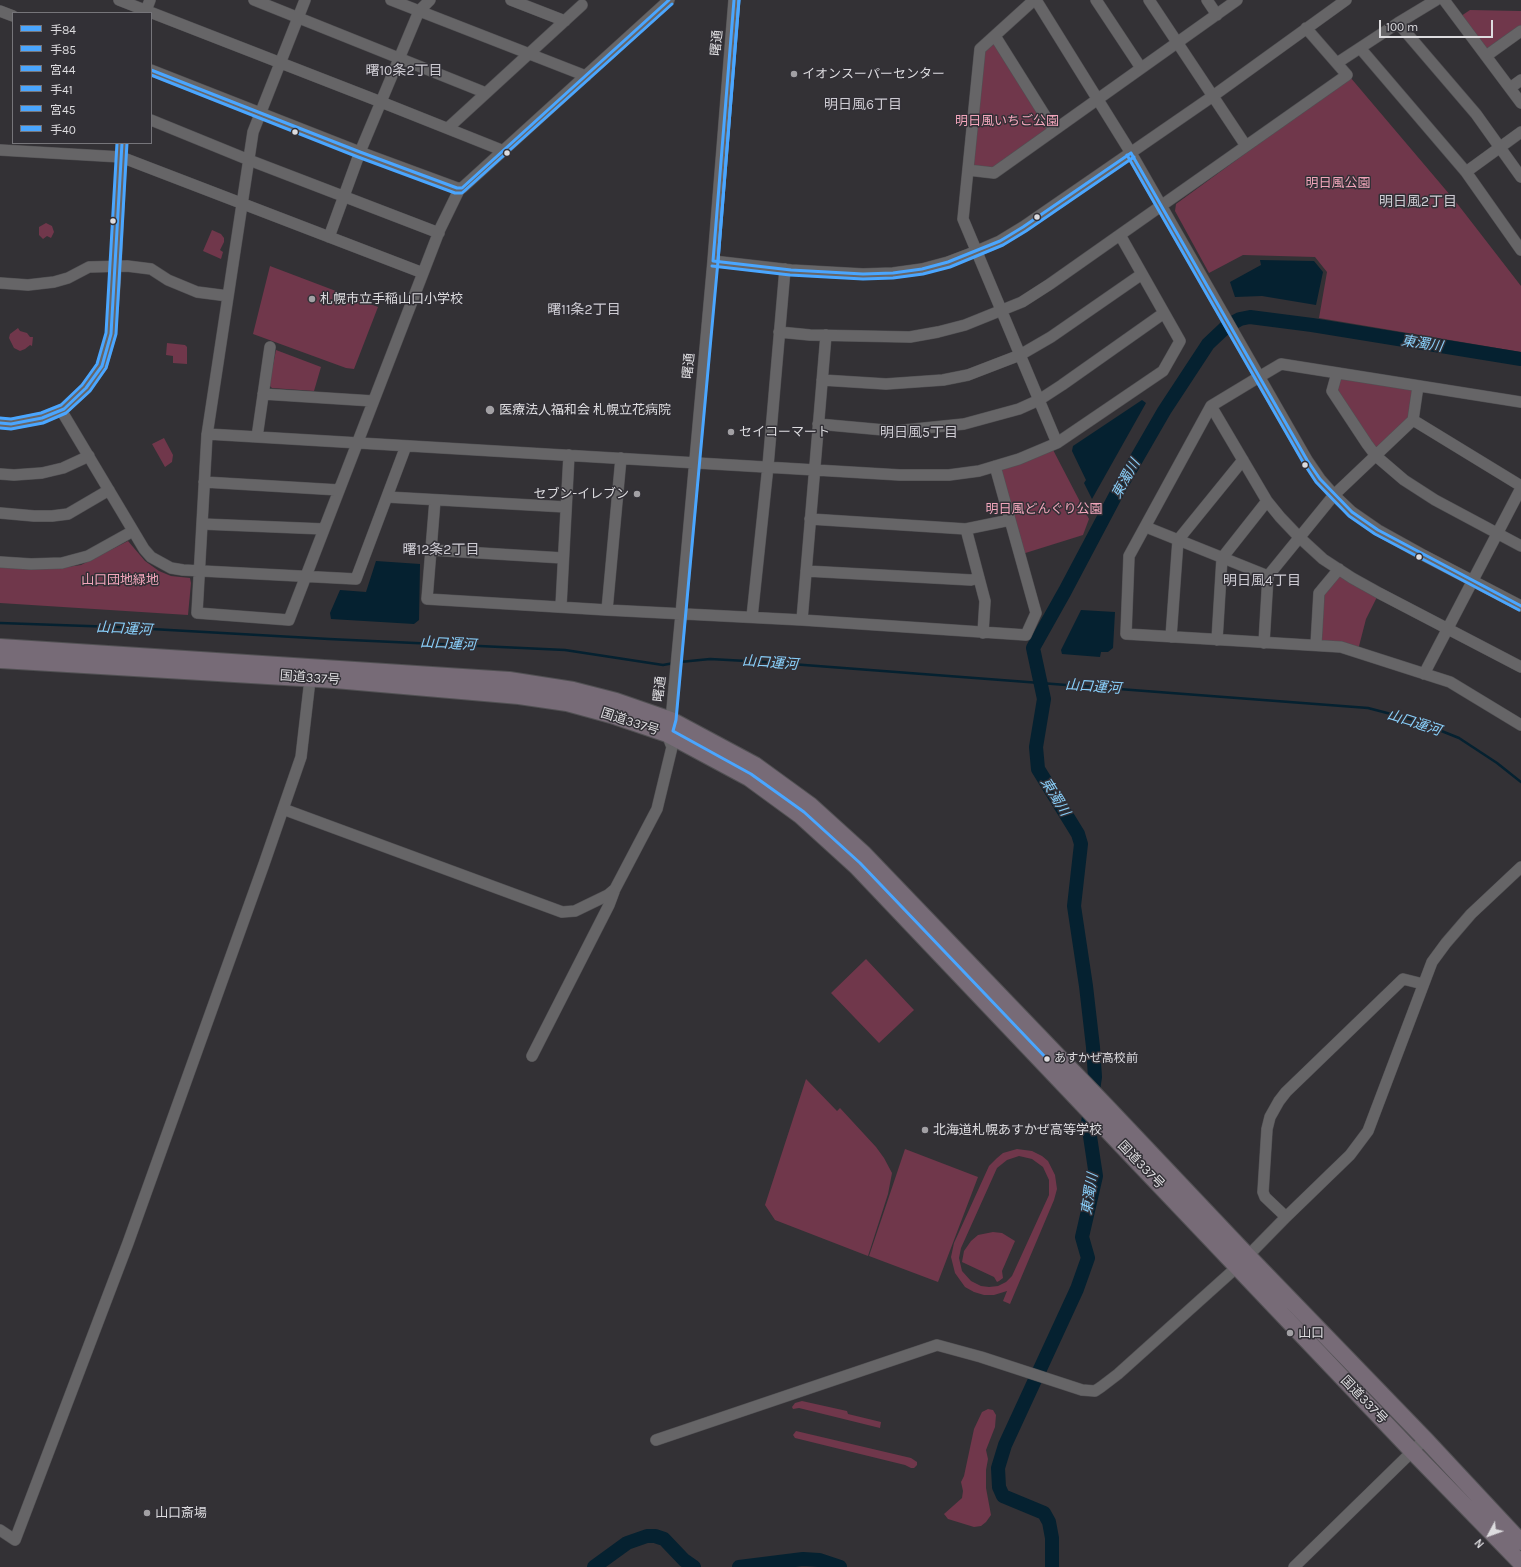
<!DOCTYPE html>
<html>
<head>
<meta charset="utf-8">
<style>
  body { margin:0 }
  #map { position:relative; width:1521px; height:1567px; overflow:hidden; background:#333135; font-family:Karla,"Noto Sans JP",sans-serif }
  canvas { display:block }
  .legend { position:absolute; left:12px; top:12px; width:140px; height:132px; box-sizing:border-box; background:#323036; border:1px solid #76757a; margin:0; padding:5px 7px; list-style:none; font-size:12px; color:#dddcdf }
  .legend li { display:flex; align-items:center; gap:8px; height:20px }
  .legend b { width:20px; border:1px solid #76757a }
  .north { position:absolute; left:1469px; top:1515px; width:40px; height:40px; -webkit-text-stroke:3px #323036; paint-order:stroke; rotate:229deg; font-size:11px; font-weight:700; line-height:16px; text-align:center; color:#dddcdf }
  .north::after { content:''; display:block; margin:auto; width:14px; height:18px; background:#dddcdf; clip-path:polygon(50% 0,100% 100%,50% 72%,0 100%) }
  .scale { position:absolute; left:1379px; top:20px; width:114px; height:18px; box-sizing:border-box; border:2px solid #dddcdf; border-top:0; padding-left:5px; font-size:12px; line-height:14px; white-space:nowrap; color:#dddcdf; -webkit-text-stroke:3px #323036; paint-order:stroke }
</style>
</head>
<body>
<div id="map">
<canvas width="1521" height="1567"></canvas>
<ul class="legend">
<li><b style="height:5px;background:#4aa6ff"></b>手84</li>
<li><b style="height:5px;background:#4aa6ff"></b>手85</li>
<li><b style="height:5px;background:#4aa6ff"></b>宮44</li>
<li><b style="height:5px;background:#4aa6ff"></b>手41</li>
<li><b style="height:5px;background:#4aa6ff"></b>宮45</li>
<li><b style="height:5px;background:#4aa6ff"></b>手40</li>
</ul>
<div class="north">N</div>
<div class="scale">100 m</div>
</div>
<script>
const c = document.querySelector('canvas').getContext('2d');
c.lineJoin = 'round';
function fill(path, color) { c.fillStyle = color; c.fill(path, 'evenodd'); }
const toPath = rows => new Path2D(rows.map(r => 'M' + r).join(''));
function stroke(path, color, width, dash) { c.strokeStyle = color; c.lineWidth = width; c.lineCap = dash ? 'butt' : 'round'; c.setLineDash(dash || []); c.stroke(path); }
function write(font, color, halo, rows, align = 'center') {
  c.font = font + ' Karla,"Noto Sans JP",sans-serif'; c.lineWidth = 3; c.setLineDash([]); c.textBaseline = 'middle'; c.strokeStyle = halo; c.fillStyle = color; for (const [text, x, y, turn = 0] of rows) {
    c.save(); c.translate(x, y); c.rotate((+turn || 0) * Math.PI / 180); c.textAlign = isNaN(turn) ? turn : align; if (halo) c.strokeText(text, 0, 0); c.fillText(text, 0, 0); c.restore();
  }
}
const green = toPath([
  [1470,10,1521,11,1521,31,1486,56,1458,18],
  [995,36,1054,130,994,173,968,170,980,49],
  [1350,77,1456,202,1521,286,1521,352,1319,318,1327,272,1315,257,1243,255,1209,273,1175,211,1176,204],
  [46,223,52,226,54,232,51,238,47,236,43,239,39,235,39,227],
  [212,230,221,234,224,238,224,242,220,250,223,252,221,259,203,251],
  [270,266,378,307,354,369,346,368,253,334],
  [18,328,20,331,27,333,30,337,33,337,32,346,30,345,25,349,20,351,14,348,9,338,10,334],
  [167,343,185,345,187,347,187,364,173,363,173,356,166,355],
  [276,350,321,367,314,391,272,388,269,385],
  [1337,373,1418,386,1413,420,1376,456,1332,391],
  [164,438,173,455,172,462,165,467,152,444],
  [1051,446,1089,519,1083,535,1019,555,995,466],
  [128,541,145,561,159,571,171,576,190,578,191,583,188,615,0,603,0,566,53,569,81,565],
  [1338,574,1377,597,1366,619,1358,650,1319,643,1325,592],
  [866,959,914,1010,879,1043,831,993],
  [806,1079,837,1111,840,1108,876,1147,884,1158,892,1173,888,1194,868,1256,775,1220,765,1205],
  [905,1149,978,1177,938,1282,869,1256],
  [1017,1149,1032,1151,1042,1156,1048,1161,1055,1175,1057,1189,1054,1200,1010,1304,1003,1301,1007,1291,994,1295,984,1295,974,1292,965,1287,955,1273,951,1257,954,1243,989,1166,997,1158,1003,1153],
  [1019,1156,1032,1159,1043,1167,1049,1180,1049,1195,1012,1276,1006,1282,998,1286,989,1287,981,1286,971,1281,962,1271,959,1258,961,1248,997,1168,1007,1160],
  [993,1232,1002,1233,1015,1241,1002,1271,1003,1278,999,1281,997,1282,994,1277,962,1262,964,1251,971,1241,978,1235],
  [802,1401,847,1411,848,1414,881,1422,880,1428,799,1408,793,1409,792,1407,795,1403],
  [988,1409,993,1410,996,1415,995,1427,986,1450,988,1459,986,1470,986,1488,991,1515,986,1522,981,1526,974,1527,948,1519,944,1514,962,1498,963,1491,961,1482,964,1476,974,1429,982,1412],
  [796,1431,911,1458,917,1462,917,1465,914,1468,911,1468,905,1465,795,1438,793,1435]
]);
const water = toPath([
  [1260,260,1314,261,1323,272,1316,305,1262,296,1235,297,1230,282,1261,265],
  [1142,400,1146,403,1092,499,1084,483,1086,480,1072,451,1073,446],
  [376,561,420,564,419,620,414,624,331,619,330,613,340,590,366,592],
  [1081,610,1115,612,1113,648,1108,652,1101,652,1100,657,1062,654,1061,650]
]);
const stream = toPath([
  [0,623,116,627,329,639,565,650,663,665,674,663],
  [680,662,710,659,765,662,1368,708,1414,720,1459,738,1497,763,1521,782]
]);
const river = toPath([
  [594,1567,627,1543,647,1536,655,1536,664,1539,684,1560,694,1567],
  [739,1567,803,1559,819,1560,840,1567],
  [1052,1567,1052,1538,1049,1522,1044,1513,1003,1496,999,1487,998,1468,1005,1445,1077,1289,1088,1258,1082,1237,1096,1176,1088,1123,1095,1077,1093,1047,1086,986,1074,906,1081,844,1078,834,1038,769,1036,747,1044,699,1033,648,1065,591,1119,489,1164,411,1208,344,1227,326,1240,319,1250,317,1312,325,1521,359]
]);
const minor = toPath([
  [119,0,381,102,504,151],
  [254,0,486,93],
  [305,0,253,132,207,435,197,613,289,620,440,229,460,188],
  [391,0,586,76],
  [511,0,565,21],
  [1034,0,980,49,963,219,1057,443],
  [1036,0,1131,153,1307,460,1320,479,1334,495,1352,512,1378,530,1423,555,1521,606],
  [1096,0,1141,68],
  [1149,0,1246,146],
  [1207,0,1217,15],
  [1444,0,1521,103],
  [0,11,13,16],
  [145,13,150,0],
  [1398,23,1476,114,1521,177],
  [995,36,1054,130],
  [1360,48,1466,172,1521,250],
  [1486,56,1521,31],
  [1337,63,1398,23,1436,0],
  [151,70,360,152,457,188,462,188,669,0],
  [1510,88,1521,80],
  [151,120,249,160,439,233],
  [448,128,582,5],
  [0,150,121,157,423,273],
  [968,170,994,173,1237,0],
  [1466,172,1521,132],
  [329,237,360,152,419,11,430,0],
  [713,261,791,270,863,274,893,273,922,269,948,262,977,251,1000,241,1023,227,1213,96,1346,0],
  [0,283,28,285,54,282,68,278,89,267,127,266,151,269,168,280,197,292,228,296],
  [779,332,810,335,910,337,938,332,965,325,1022,302,1050,284,1347,75,1306,28],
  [1337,373,1332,391,1367,444,1376,456,1404,480,1435,500,1521,546],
  [822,380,886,384,943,380,968,375,1020,355,1051,337,1142,274],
  [263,394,373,401],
  [1521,402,1281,364,1259,377,1211,406,1129,556,1126,634,1341,647,1450,682,1521,725],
  [1211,406,1267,501,1280,517,1299,537,1323,559,1352,578,1379,593,1521,667],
  [61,410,144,549,151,557,171,568,183,570,356,579,406,446],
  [1413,420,1521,486],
  [0,423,11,424,42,418,64,409,86,388,102,366,111,334,115,282,122,143],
  [818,424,895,431,915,429,964,424,1019,409,1039,400,1062,385,1164,313],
  [207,434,900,475,949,475,979,471,1019,459,1057,443,1163,371,1180,341,1120,235],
  [257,437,270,347],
  [0,474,14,475,42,473,63,468,89,456],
  [204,482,339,490],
  [387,497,566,507],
  [435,500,427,599,607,610,802,620,1026,635,1036,613,995,466],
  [0,513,34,516,52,516,68,514,109,490],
  [810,519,966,529,1010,520],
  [202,524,324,529],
  [1146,527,1268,576],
  [966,529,985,601,983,633],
  [431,550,563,558],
  [0,562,31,564,62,563,88,556,133,531],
  [806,571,971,580,979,578],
  [561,606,569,455],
  [607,610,621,458],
  [752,617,768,466,785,269],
  [802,620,826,335],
  [1171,637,1178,540,1243,460],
  [1217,640,1222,558,1267,501],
  [1264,643,1268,576,1334,495,1413,420,1418,386],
  [1316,645,1319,593,1339,569],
  [1424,674,1521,488],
  [283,809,562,912,575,911,608,895,615,889],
  [532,1056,609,905,615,889,657,809,672,747,667,734,671,720,681,614,713,261,734,0],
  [1286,1217,1265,1197,1263,1192,1267,1129,1270,1117,1279,1101,1286,1092,1403,979,1423,984],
  [656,1440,937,1345,981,1357,1082,1390,1095,1391,1101,1387,1118,1374,1237,1267,1286,1217,1350,1155,1368,1131,1432,962,1446,943,1471,914,1521,867],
  [0,1530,15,1540,128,1243,264,864,301,757,311,671],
  [1294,1567,1425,1439]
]);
const highway = toPath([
  [0,647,509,680,573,690,616,701,671,720,755,765,810,805,864,854,1107,1107,1248,1256,1425,1439,1521,1542],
  [0,660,335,680,519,696,567,703,611,715,667,734,749,778,801,816,856,866,1412,1451,1521,1563]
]);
const bus1 = toPath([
  [1131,153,1307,460,1320,479,1352,512,1378,530,1521,606],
  [713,261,791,270,863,274,893,273,922,269,948,262,1000,241,1023,227,1131,153],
  [713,261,734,0]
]);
const bus2 = toPath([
  [1127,155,1303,462,1316,482,1349,516,1375,534,1519,610],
  [718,261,739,0],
  [712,266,790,275,863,279,893,278,923,274,950,267,1003,245,1026,231,1134,157]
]);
const bus3 = toPath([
  [739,0,718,261,676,720,673,731,751,774,804,812,860,863,1048,1060]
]);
const bus4 = toPath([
  [151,70,360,152,457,188,462,188,669,0],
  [0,423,11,424,42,418,64,409,86,388,102,366,111,334,122,143]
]);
const bus5 = toPath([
  [151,75,358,157,455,193,462,193,672,4],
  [0,428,11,429,43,423,66,413,90,391,106,368,116,334,127,143]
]);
const bus6 = toPath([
  [0,418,11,419,41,413,61,405,82,385,97,364,106,333,117,143]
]);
const markers = [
  [794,74,4,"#a2a0a4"],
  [295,132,3.5,"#dddcdf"],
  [507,153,3.5,"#dddcdf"],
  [1037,217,3.5,"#dddcdf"],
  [113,221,3.5,"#dddcdf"],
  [312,299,4,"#a2a0a4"],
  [490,410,5,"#a2a0a4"],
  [731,432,4,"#a2a0a4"],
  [1305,465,3.5,"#dddcdf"],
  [637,494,4,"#a2a0a4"],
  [1419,557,3.5,"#dddcdf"],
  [1047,1059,3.5,"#dddcdf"],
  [925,1130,4,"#a2a0a4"],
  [1290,1333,4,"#a2a0a4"],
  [147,1513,4,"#a2a0a4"]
];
const busNames = [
  ["あすかぜ高校前",1054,1059]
];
const streetNames = [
  ["曙通",717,43,-85],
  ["曙通",689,366,-85],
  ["国道337号",310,678,4],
  ["曙通",660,689,-84],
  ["国道337号",630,722,18],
  ["国道337号",1141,1165,46],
  ["国道337号",1364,1400,46]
];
const poiNames = [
  ["イオンスーパーセンター",802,74],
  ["札幌市立手稲山口小学校",320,299],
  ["医療法人福和会 札幌立花病院",499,410],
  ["セイコーマート",739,432],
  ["セブン-イレブン",629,494,"right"],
  ["北海道札幌あすかぜ高等学校",933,1130],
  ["山口",1298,1333],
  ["山口斎場",155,1513]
];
const parkNames = [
  ["明日風いちご公園",1007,121],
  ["明日風公園",1338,183],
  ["明日風どんぐり公園",1044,509],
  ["山口団地緑地",120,580]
];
const neighbourhoodNames = [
  ["曙10条2丁目",404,71],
  ["明日風6丁目",863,105],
  ["明日風2丁目",1418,202],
  ["曙11条2丁目",584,310],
  ["明日風5丁目",919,433],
  ["曙12条2丁目",441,550],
  ["明日風4丁目",1262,581]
];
const waterNames = [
  ["東濁川",1422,344,9],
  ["東濁川",1126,479,-61],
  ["山口運河",124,629,3],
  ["山口運河",448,644,3],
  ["山口運河",770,663,4],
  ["山口運河",1093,687,4],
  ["山口運河",1414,723,18],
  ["東濁川",1055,797,58],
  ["東濁川",1090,1194,-81]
];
fill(green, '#70374b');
fill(water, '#052130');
stroke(stream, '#052130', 2.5);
stroke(river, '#052130', 14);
stroke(minor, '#515053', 12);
stroke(highway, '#515053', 18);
stroke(minor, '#666567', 11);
stroke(highway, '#776b77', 16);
stroke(bus1, '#4aa6ff', 3);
stroke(bus2, '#4aa6ff', 3);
stroke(bus3, '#4aa6ff', 3);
stroke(bus4, '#4aa6ff', 3);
stroke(bus5, '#4aa6ff', 3);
stroke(bus6, '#4aa6ff', 3);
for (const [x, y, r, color] of markers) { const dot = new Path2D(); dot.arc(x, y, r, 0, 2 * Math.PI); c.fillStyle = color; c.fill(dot); stroke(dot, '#323036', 1.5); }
write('12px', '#dddcdf', '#323036', busNames, 'left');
write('13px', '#dddcdf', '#323036', streetNames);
write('13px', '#dddcdf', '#323036', poiNames, 'left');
write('13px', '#f2a6bb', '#323036', parkNames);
write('14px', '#cdcbd2', '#323036', neighbourhoodNames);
write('italic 14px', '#89d0fb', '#323036', waterNames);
</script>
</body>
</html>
